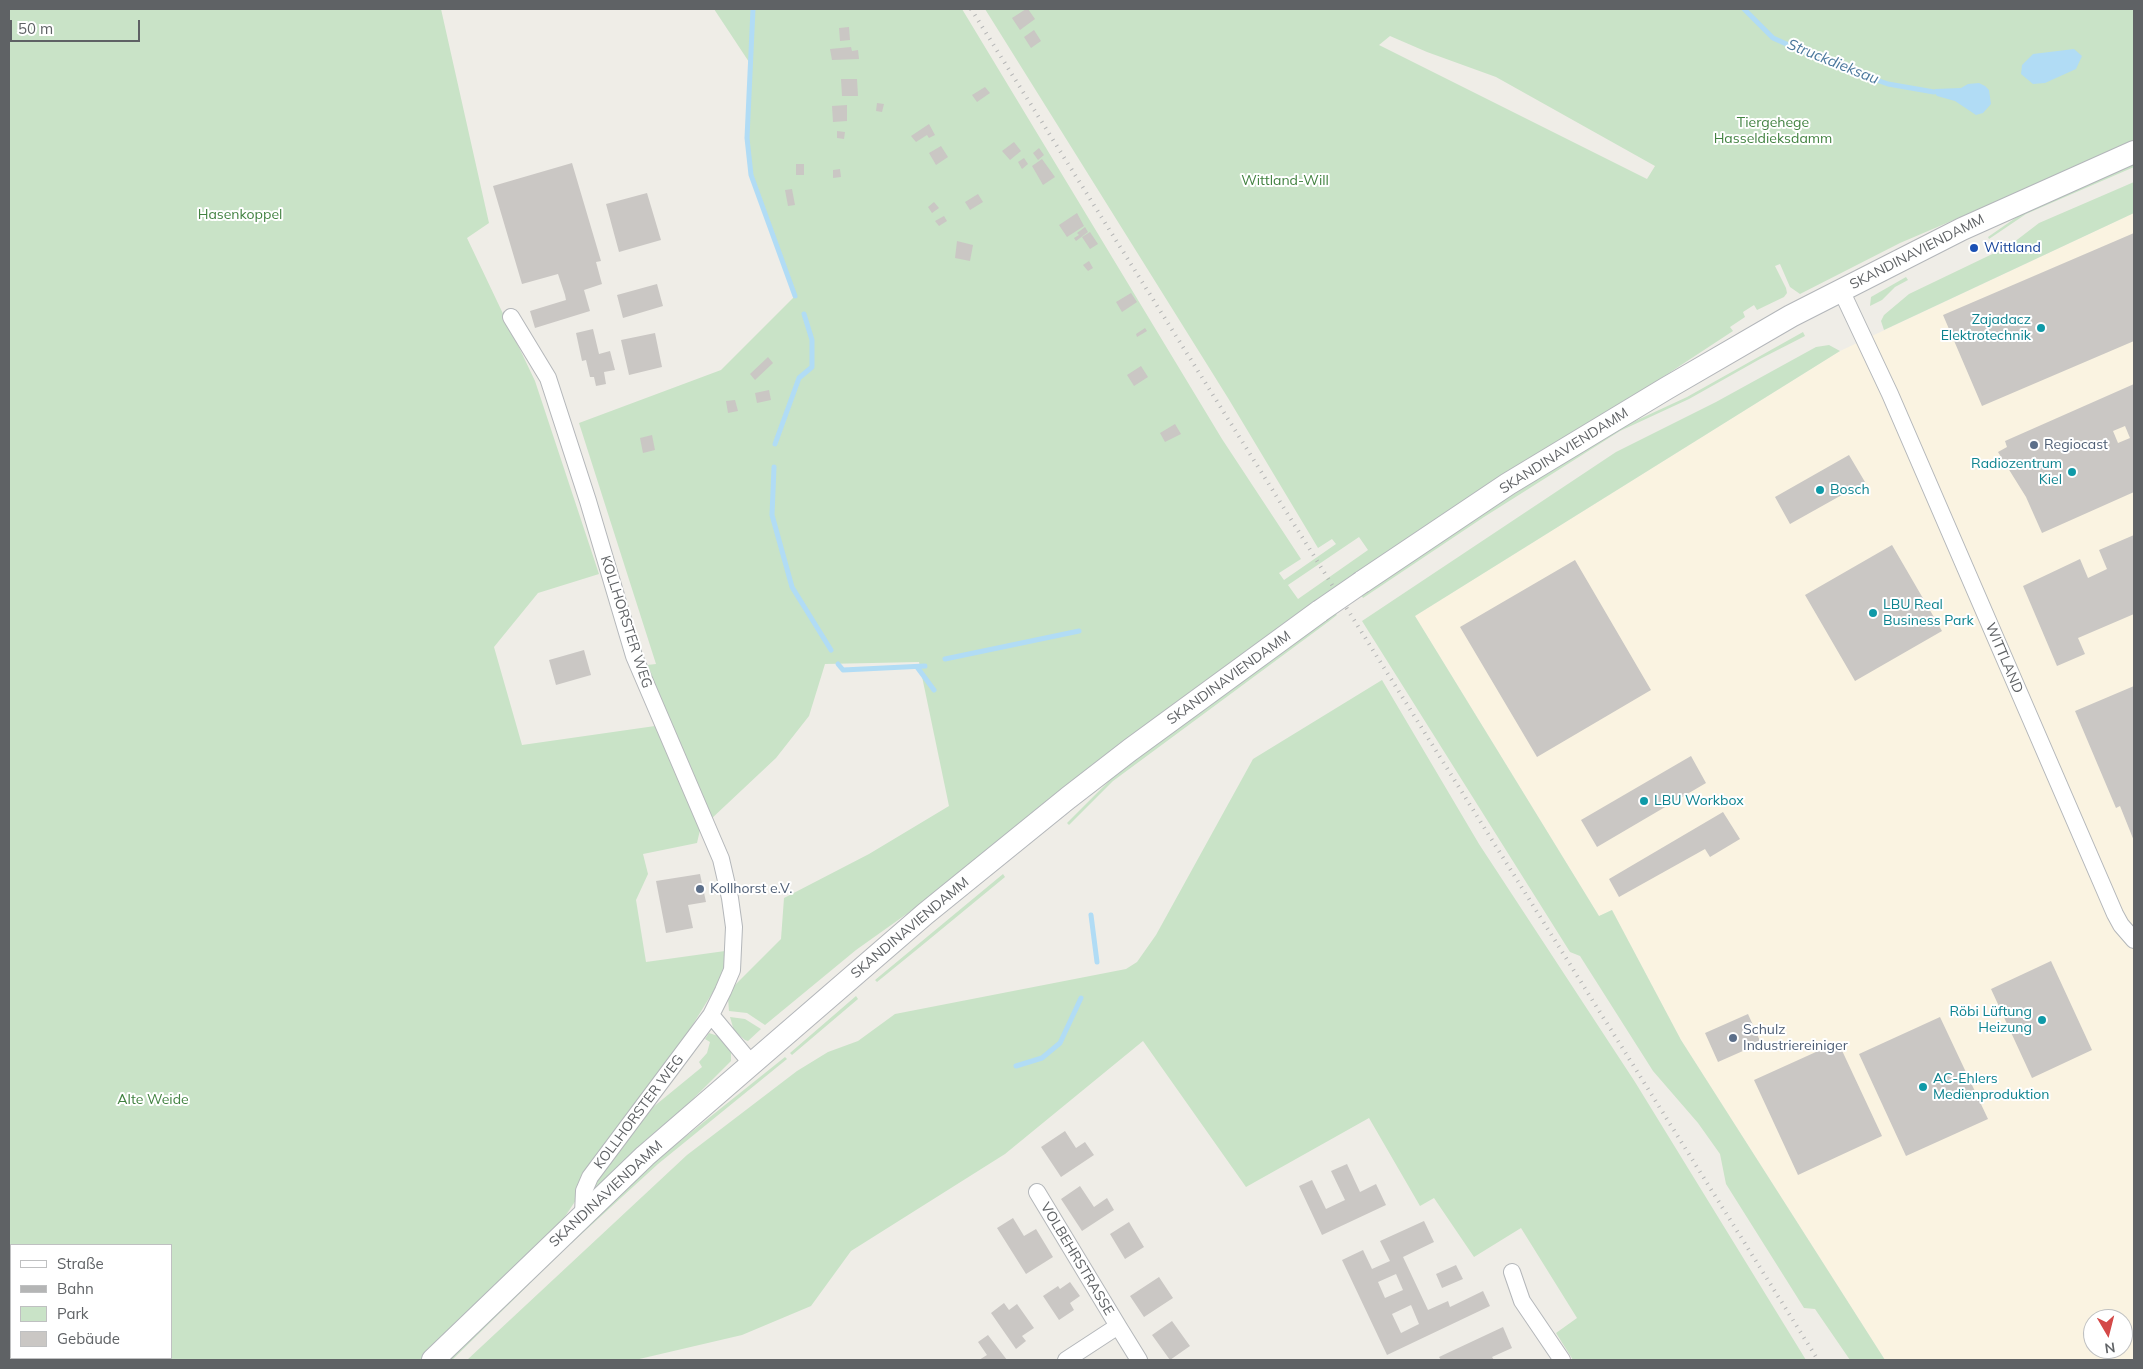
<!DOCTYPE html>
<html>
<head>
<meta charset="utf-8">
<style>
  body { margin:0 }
  #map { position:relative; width:2143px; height:1369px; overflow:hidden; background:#efede7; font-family:Mulish,sans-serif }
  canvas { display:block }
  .frame { position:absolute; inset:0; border:10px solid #5f6265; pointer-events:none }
  .legend { position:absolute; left:10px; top:1244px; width:162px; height:115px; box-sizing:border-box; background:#fff; border:1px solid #bfc0c1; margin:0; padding:6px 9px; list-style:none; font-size:15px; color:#5f6265 }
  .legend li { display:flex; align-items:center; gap:10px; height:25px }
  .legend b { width:25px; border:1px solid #bfc0c1 }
  .north { position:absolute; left:2083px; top:1309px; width:50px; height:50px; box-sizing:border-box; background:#fff; border:1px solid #bfc0c1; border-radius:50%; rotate:172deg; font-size:14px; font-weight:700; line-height:20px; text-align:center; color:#5f6265 }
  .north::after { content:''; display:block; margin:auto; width:18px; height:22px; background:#d44948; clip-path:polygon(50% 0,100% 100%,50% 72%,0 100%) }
  .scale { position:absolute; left:10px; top:20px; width:130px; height:22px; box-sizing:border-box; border:2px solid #5f6265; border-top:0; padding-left:6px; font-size:15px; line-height:18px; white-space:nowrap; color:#5f6265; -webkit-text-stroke:4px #fff; paint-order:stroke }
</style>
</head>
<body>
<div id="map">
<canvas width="2143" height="1369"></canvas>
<div class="frame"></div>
<ul class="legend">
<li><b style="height:6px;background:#fff"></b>Straße</li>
<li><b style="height:6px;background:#b4b5b5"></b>Bahn</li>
<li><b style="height:14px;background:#c9e3c7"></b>Park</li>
<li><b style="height:14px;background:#cac7c4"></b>Gebäude</li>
</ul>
<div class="north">N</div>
<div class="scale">50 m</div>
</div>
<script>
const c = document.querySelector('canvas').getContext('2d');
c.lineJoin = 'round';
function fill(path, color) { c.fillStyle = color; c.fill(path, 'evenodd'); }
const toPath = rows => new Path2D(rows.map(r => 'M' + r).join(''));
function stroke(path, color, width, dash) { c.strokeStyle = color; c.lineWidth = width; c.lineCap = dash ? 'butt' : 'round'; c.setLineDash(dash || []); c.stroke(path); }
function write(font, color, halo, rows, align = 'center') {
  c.font = font + ' Mulish,sans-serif'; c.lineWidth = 4; c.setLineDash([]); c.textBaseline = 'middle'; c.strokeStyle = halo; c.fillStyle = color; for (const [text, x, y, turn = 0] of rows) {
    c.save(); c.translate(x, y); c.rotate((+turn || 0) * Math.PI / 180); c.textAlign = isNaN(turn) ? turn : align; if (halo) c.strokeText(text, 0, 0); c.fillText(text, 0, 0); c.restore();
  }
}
const commercial = toPath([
  [2134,213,2134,1360,1885,1360,1681,1040,1612,910,1599,916,1415,616,1840,351],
  [2093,1319,2123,1319,2123,1349,2093,1349]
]);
const green = toPath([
  [9,9,441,9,489,223,467,238,535,381,599,574,538,593,494,647,522,745,655,726,700,830,697,843,643,854,648,874,636,900,646,962,725,951,726,965,719,982,687,1034,562,1221,420,1360,9,1360],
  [11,1245,171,1245,171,1358,11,1358],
  [714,9,962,9,1222,439,1301,559,1279,573,1284,580,1336,544,1332,539,1318,548,1228,398,985,9,2134,9,2134,143,1900,243,1800,294,1790,287,1780,264,1775,266,1786,288,1787,293,1784,297,1757,310,1754,305,1743,312,1745,317,1730,327,1733,331,1640,392,856,950,765,1025,747,1013,729,1011,728,998,731,989,781,939,784,898,869,854,949,806,919,662,825,664,809,716,776,758,710,820,661,715,647,665,656,664,579,423,721,370,795,296,751,175,747,138,749,62],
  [1390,36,1427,52,1496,77,1655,166,1647,179,1379,45],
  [1359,537,1368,550,1298,599,1288,585],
  [2134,163,2134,167,2026,214,1989,239,1988,237,2024,212],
  [2134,182,2134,213,1884,330,1881,321,1884,315,1909,294,2009,246,2039,223],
  [1906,277,1908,280,1895,287,1882,300,1870,306,1871,297],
  [1803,332,1805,336,1760,359,1689,399,1620,431,1484,517,1363,598,1361,595,1482,514,1618,429,1687,397],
  [1829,345,1840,351,1415,616,1599,916,1612,910,1681,1040,1885,1360,1850,1360,1815,1309,1804,1308,1726,1184,1720,1154,1698,1123,1653,1071,1580,956,1570,952,1362,621,1616,452,1716,402,1816,347],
  [1335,613,1337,615,1328,622,1113,781,1069,825,1067,823,1111,779,1222,694],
  [1382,680,1479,844,1635,1082,1806,1360,1573,1360,1556,1333,1577,1318,1521,1228,1474,1257,1434,1198,1420,1206,1369,1118,1246,1187,1143,1041,1005,1154,851,1251,811,1306,742,1335,635,1360,467,1360,687,1155,797,1071,828,1052,858,1041,895,1014,1126,969,1137,962,1156,935,1253,759],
  [1003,874,1005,877,920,947,877,982,875,980],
  [856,996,858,999,792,1055,790,1053],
  [730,1017,745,1019,761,1029,748,1041,745,1040,734,1031],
  [709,1033,718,1036,731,1051,731,1061,684,1108,596,1189,593,1187,594,1183,641,1117,702,1067,699,1062,707,1053,710,1042,705,1039],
  [785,1057,787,1059,658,1164,564,1250,452,1360,449,1360,655,1161]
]);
const water = toPath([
  [2074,49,2082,56,2076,69,2045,83,2033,84,2021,74,2022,65,2033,54],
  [1979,83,1985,86,1989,90,1991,104,1983,113,1976,115,1955,101,1937,96,1934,92,1935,89,1961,88,1968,84]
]);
const stream = toPath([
  [753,9,747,138,751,175,795,296],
  [1744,9,1773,38,1831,64,1888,84,1934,92],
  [775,444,799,378,812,367,812,340,804,314],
  [774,467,772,515,792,587,831,650],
  [945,659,1079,631],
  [838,664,843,670,925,666],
  [917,667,934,690],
  [1091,915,1097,962],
  [1016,1066,1042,1058,1060,1043,1081,998]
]);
const building = toPath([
  [1026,9,1028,9,1035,19,1020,30,1012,18],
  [849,27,850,40,840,41,839,28],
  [1034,30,1041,41,1031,48,1024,37],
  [851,47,852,51,858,50,859,59,832,60,830,49],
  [841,79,857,79,858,96,842,96],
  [985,87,990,93,977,102,972,95],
  [877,103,884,104,882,112,876,111],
  [847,105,847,121,833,122,832,106],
  [929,124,935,135,929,138,927,135,916,142,911,136],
  [837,131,845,132,844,139,837,138],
  [1014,142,1021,151,1010,160,1002,151],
  [941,146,948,157,936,165,929,153],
  [1039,148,1044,155,1038,160,1033,153],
  [1024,158,1028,164,1022,169,1018,162],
  [1042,159,1055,177,1043,185,1032,166],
  [572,163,601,261,596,262,602,284,584,290,590,311,535,328,530,311,566,300,565,295,558,274,522,284,493,186],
  [796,164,804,164,804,175,796,175],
  [840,169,841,177,833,178,833,170],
  [792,189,795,205,788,206,785,190],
  [647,193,661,240,619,252,606,204],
  [978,194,983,202,970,210,965,202],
  [934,202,939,208,932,213,928,207],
  [1077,213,1084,226,1067,237,1059,225],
  [944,216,947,221,939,226,935,221],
  [1085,227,1088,232,1076,241,1074,238,1079,235,1077,233],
  [1090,232,1098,244,1090,249,1082,237],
  [2134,233,2134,341,1982,406,1943,315],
  [957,241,973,245,970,261,955,258],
  [1089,261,1093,268,1088,271,1083,265],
  [657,284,663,306,623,318,617,295],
  [1131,293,1137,302,1122,312,1116,302],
  [1145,328,1147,331,1137,337,1136,334],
  [593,329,599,354,610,351,615,370,604,372,606,384,596,386,594,377,590,377,586,360,582,361,576,333],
  [655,333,662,367,629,375,621,340],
  [768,357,773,363,755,380,750,374],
  [1141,366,1148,377,1134,386,1127,375],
  [2134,384,2134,492,2042,533,2026,497,1998,452,2007,447,2005,441],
  [2125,426,2130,438,2118,443,2113,431],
  [769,390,771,400,757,403,755,393],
  [735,400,738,411,728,413,726,401],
  [1175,424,1181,434,1165,442,1160,433],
  [652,435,655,450,643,453,640,438],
  [1849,455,1865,482,1790,524,1775,497],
  [2134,535,2134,614,2078,638,2085,654,2057,666,2023,586,2080,559,2088,578,2107,569,2099,550],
  [1892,545,1942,631,1855,681,1805,595],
  [1575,560,1651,690,1537,757,1460,627],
  [584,650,591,675,556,685,549,660],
  [2134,686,2134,841,2120,806,2116,808,2075,711],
  [1691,756,1706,783,1597,847,1581,820],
  [1723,812,1740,839,1710,857,1705,849,1619,897,1609,879],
  [700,874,706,902,688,905,693,928,666,933,656,881],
  [2051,961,2092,1050,2032,1078,1991,989],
  [1748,1014,1761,1043,1718,1062,1705,1033],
  [1940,1017,1988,1119,1906,1156,1859,1054],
  [1838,1042,1882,1136,1798,1175,1754,1080],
  [1065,1131,1076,1148,1085,1142,1094,1155,1061,1177,1041,1147],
  [1347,1164,1360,1192,1376,1184,1386,1205,1322,1235,1299,1186,1312,1180,1326,1209,1345,1200,1331,1171],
  [1080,1186,1094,1207,1107,1198,1114,1210,1082,1231,1061,1199],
  [1013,1218,1024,1236,1036,1229,1053,1257,1026,1274,997,1228],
  [1424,1221,1434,1242,1403,1257,1428,1310,1448,1301,1450,1307,1483,1291,1490,1306,1387,1355,1342,1260,1363,1250,1372,1269,1390,1261,1380,1241],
  [1396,1274,1403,1290,1385,1298,1378,1282],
  [1411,1305,1419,1324,1401,1333,1392,1314],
  [1129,1222,1144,1247,1125,1259,1110,1234],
  [1456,1265,1463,1279,1442,1288,1436,1274],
  [1159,1277,1173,1298,1144,1317,1130,1296],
  [1070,1282,1080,1296,1070,1303,1074,1310,1059,1320,1043,1296,1058,1286,1060,1289],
  [1004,1303,1009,1310,1017,1304,1034,1328,1022,1336,1026,1341,1016,1349,991,1313],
  [1172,1321,1190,1346,1170,1360,1152,1335],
  [1503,1327,1512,1348,1492,1357,1494,1360,1441,1360,1439,1357],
  [988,1335,1007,1360,979,1360,987,1355,978,1342]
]);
const street = toPath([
  [1841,290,1890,394,2115,914,2121,925,2134,940],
  [511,317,548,378,588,501,634,656,721,859,730,898,734,927,732,970,723,991,711,1015,590,1177,584,1191,583,1214],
  [711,1015,751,1063],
  [1037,1192,1118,1326],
  [1512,1272,1522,1301,1562,1360],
  [1066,1360,1118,1326,1139,1360]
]);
const secondary = toPath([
  [1362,582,1508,484,1667,388,1791,316,1962,229,2134,152],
  [433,1360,645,1156,925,914,1068,798,1130,750,1320,611]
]);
const rail = toPath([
  [971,9,1818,1360]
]);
const secondaryBridge = toPath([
  [1320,611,1362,582]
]);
const markers = [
  [1974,248,5,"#1a4fb4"],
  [2041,328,5,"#0f9aa8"],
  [2034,445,5,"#5c6f8a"],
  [2072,472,5,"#0f9aa8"],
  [1820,490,5,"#0f9aa8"],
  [1873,613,5,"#0f9aa8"],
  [1644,801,5,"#0f9aa8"],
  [700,889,5,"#5c6f8a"],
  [2042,1020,5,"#0f9aa8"],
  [1733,1038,5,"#5c6f8a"],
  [1923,1087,5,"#0f9aa8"]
];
const parkNames = [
  ["Tiergehege",1773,123],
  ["Hasseldieksdamm",1773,139],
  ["Wittland-Will",1285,181],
  ["Hasenkoppel",240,215],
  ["Alte Weide",153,1100]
];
const transitNames = [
  ["Wittland",1984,248]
];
const streetNames = [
  ["SKANDINAVIENDAMM",1917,252,-27],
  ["SKANDINAVIENDAMM",1564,451,-32],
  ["KOLLHORSTER WEG",626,622,72],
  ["WITTLAND",2004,658,67],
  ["SKANDINAVIENDAMM",1229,678,-36],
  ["SKANDINAVIENDAMM",910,928,-40],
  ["KOLLHORSTER WEG",639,1112,-53],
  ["SKANDINAVIENDAMM",606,1194,-43],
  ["VOLBEHRSTRASSE",1077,1259,59]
];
const cultureNames = [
  ["Zajadacz",2031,320,"right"],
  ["Elektrotechnik",2031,336,"right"],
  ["Radiozentrum",2062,464,"right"],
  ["Kiel",2062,480,"right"],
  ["Bosch",1830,490],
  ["LBU Real",1883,605],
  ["Business Park",1883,621],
  ["LBU Workbox",1654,801],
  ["Röbi Lüftung",2032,1012,"right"],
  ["Heizung",2032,1028,"right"],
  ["AC-Ehlers",1933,1079],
  ["Medienproduktion",1933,1095]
];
const serviceNames = [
  ["Regiocast",2044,445],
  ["Kollhorst e.V.",710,889],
  ["Schulz",1743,1030],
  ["Industriereiniger",1743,1046]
];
const waterNames = [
  ["Struckdieksau",1833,62,22]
];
fill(commercial, '#faf3e1');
fill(green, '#c9e3c7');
fill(water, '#b1dcf5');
stroke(stream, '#b1dcf5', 5);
fill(building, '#cac7c4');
stroke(street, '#b4b7ba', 18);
stroke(secondary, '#b3b6ba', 24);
stroke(street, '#fff', 16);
stroke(secondary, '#fff', 22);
stroke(rail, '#b4b5b5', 4, [1, 6]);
stroke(secondaryBridge, '#b3b6ba', 24, []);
stroke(secondaryBridge, '#fff', 22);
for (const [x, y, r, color] of markers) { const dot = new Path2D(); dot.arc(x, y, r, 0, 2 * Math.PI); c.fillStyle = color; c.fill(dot); stroke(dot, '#fff', 2); }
write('14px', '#428241', '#fff', parkNames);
write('14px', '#164399', '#fff', transitNames, 'left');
write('14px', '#5f6265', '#fff', streetNames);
write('14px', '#0d838f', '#fff', cultureNames, 'left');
write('14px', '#4e5e75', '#fff', serviceNames, 'left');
write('italic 15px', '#4c799d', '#fff', waterNames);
</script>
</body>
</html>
